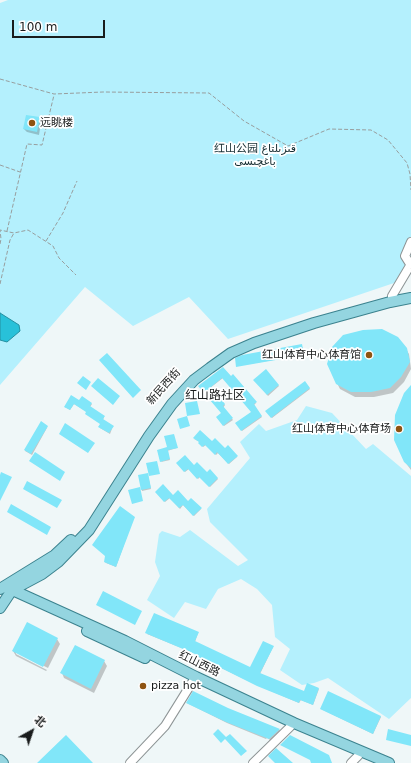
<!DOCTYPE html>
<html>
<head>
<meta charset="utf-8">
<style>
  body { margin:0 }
  #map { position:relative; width:411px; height:763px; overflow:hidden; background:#eff7f8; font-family:"DejaVu Sans","Noto Sans SC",sans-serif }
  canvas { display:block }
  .north { position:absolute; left:12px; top:711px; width:40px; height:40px; -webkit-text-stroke:3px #fff; paint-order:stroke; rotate:40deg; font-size:11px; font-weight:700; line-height:16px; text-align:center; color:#191c1c }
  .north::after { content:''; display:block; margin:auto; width:14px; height:18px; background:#191c1c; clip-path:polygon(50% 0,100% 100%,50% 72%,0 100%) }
  .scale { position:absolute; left:12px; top:20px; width:93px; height:18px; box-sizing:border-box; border:2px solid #191c1c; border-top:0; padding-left:5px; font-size:12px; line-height:14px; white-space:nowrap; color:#191c1c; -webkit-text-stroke:3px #fff; paint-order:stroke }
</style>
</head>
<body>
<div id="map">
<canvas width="411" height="763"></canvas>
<div class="north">北</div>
<div class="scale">100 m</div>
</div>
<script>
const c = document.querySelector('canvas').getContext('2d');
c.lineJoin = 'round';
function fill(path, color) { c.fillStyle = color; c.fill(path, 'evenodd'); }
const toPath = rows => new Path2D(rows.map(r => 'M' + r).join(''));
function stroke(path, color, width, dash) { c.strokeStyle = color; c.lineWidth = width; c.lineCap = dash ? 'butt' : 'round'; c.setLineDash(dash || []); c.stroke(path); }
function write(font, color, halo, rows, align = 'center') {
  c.font = font + ' "DejaVu Sans","Noto Sans Arabic","Noto Sans SC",sans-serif'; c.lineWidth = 3.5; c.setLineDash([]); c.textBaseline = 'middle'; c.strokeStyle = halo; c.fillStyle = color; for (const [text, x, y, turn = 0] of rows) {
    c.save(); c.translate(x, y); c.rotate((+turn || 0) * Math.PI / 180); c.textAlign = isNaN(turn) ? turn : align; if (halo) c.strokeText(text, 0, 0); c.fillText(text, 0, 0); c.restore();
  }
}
const green = toPath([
  [8,0,411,0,411,265,394,283,228,339,189,297,133,326,85,287,0,385,0,3],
  [306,406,332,413,366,449,373,444,411,476,411,698,389,719,328,678,314,683,302,685,280,670,290,649,275,637,272,605,257,589,241,579,218,589,206,609,185,602,174,618,147,600,160,576,155,562,159,534,162,531,180,537,190,530,238,566,248,560,210,522,207,509,250,458,240,442,259,424,266,431,297,420]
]);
const water = toPath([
  [0,313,19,325,20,331,7,342,0,340,0,313]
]);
const shadow = toPath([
  [39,118,41,122,39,135,27,132,24,129],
  [302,346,304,355,237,366],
  [406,349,409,354,411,369,404,382,393,393,374,397,355,397,340,389,337,383],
  [223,368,256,403,253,406,262,417,242,431,236,423,252,412,223,378,210,388,225,405,223,408,233,420,224,426,217,417,222,413,199,386],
  [265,371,279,386,268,396,255,380],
  [305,382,310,389,272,418,267,412],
  [411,387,411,470,405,462],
  [82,398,92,404,90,407,104,417,103,420,113,426,110,434,100,428,101,424,87,412,74,404,70,410,65,407,80,402],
  [48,426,32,455,25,451,25,450],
  [174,436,177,448,167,451,170,460,161,462],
  [194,439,212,442,225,450,228,447,237,457,229,464,218,453,216,455,206,445,203,447,200,442],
  [178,464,194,466,207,474,210,471,218,479,210,487,200,477,198,479,189,469,185,472],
  [148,475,151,489,142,491,139,476],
  [156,492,188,502,191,499,201,509,194,516,183,505,180,509,170,498,165,502],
  [134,517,116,567,106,563,105,562],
  [198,633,195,642,251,669,273,647,260,674,305,693,319,689,313,705,301,700,299,703,259,686,196,656,196,654,147,634],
  [57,639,60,644,48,668,16,652,16,654,47,670,46,671,16,656,13,651],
  [104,661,107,666,94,693,64,678,62,673],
  [187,703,228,709,280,730,270,740,267,738,266,739,227,723],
  [321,709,380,716,381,717,373,734]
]);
const building = toPath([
  [26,115,40,117,37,132,23,129],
  [382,329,398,337,407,348,410,362,401,377,390,388,371,392,351,392,336,384,327,364,332,347,343,335,363,330],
  [302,344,304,355,236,367,235,358,242,355],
  [107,353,141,390,133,398,99,360],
  [223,367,231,376,233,374,257,402,254,404,262,416,241,431,235,423,251,412,222,378,211,387,225,404,223,406,233,418,223,426,216,417,221,413,198,386],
  [266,369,279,385,267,395,253,380],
  [83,376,91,382,86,390,77,383],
  [98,378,120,396,113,405,91,386],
  [305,381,310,388,271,418,265,411],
  [411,385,411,468,404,462,394,440,395,415,404,393],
  [71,395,79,400,82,396,92,403,90,406,105,416,103,419,114,426,109,433,98,427,100,424,85,414,86,412,74,404,70,410,64,407],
  [197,401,200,414,187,416,185,403],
  [187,416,190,426,180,429,177,419],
  [41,421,48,426,31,454,24,450],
  [65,423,95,443,88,453,59,434],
  [200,430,212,441,215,438,225,448,228,445,238,456,228,464,217,452,215,455,205,445,202,447,198,443,199,442,193,438],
  [174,434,178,448,168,450,170,459,160,462,157,450,167,447,164,436],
  [35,452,65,472,60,481,29,461],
  [185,455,194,465,197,462,207,472,210,469,218,478,209,487,199,477,197,479,188,469,184,472,176,463],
  [157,461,160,474,149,476,146,463],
  [1,472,12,477,0,501,0,475],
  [148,473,151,488,141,490,138,475],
  [27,481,62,500,57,508,23,489],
  [163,484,173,495,178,490,188,501,191,498,202,508,193,516,183,505,179,508,169,498,164,502,155,492],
  [140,487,143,501,132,504,128,490],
  [11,504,51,527,47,535,7,512],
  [120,506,135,517,116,567,104,562,105,556,92,545],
  [103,591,142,611,135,625,96,605],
  [154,613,199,632,195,641,250,667,263,641,274,646,260,673,304,691,307,683,319,688,313,705,300,700,299,703,257,686,195,655,195,654,145,633],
  [27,622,58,638,43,667,12,651],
  [75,645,105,660,91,689,60,673],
  [193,691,228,708,280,729,269,739,226,722,186,703],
  [328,691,381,716,373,734,320,709],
  [218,729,226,737,230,734,247,751,241,756,225,739,221,743,213,734],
  [388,729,411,735,411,746,386,740],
  [66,735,93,763,37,763],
  [290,735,329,755,332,763,311,763,310,760,280,745],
  [276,748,293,763,275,763,268,756]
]);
const path = toPath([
  [0,79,54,94,103,92,209,93,244,121,288,146,329,129,371,130,388,140,407,163,410,174,411,190],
  [0,165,20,172],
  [7,231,27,144,42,145,54,95],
  [46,241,63,213,77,181],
  [0,244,1,239,0,230,14,233,28,230,53,246,59,258,76,275],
  [0,284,10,240,14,233]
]);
const minor = toPath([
  [410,264,405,256,411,242],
  [392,296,411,264],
  [130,763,165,726,193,681],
  [253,763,290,727],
  [351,763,358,756]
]);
const major = toPath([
  [8,588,125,641,196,677,294,723,389,763],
  [0,589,55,555,71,540],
  [0,608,12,590,42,574,58,562,89,530,149,436,172,404,194,380,210,368,231,353,254,343,314,323,390,302,411,298],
  [87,631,145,658],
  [0,760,3,763]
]);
const markers = [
  [32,123,4,"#8e5311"],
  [369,355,4,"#8e5311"],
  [399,429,4,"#8e5311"],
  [143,686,4,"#8e5311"]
];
const poiNames = [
  ["远眺楼",40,123],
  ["红山体育中心体育馆",361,355,"right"],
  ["红山体育中心体育场",391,429,"right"],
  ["pizza hot",151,686]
];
const parkNames = [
  ["红山公园 قىزىلتاغ",255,149],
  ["باغچىسى",255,162]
];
const streetNames = [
  ["新民西街",164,387,-48],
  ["红山西路",199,664,26]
];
const neighbourhoodNames = [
  ["红山路社区",215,396]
];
fill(green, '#b4f0fd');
fill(water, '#28c1d9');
stroke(water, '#2490a0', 1);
fill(shadow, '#0003');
fill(building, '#81e6f9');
stroke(minor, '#8e9596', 10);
stroke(major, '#3b828e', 12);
stroke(path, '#989e9e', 1, [4, 2]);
stroke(minor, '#fff', 8);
stroke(major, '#94d5e0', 10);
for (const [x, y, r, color] of markers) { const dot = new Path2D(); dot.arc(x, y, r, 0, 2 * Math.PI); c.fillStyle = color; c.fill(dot); stroke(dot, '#fff', 1.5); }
write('11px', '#191c1c', '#fff', poiNames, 'left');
write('11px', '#172e33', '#fff', parkNames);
write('11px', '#191c1c', '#fff', streetNames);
write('12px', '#191c1c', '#fff', neighbourhoodNames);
</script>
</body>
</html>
